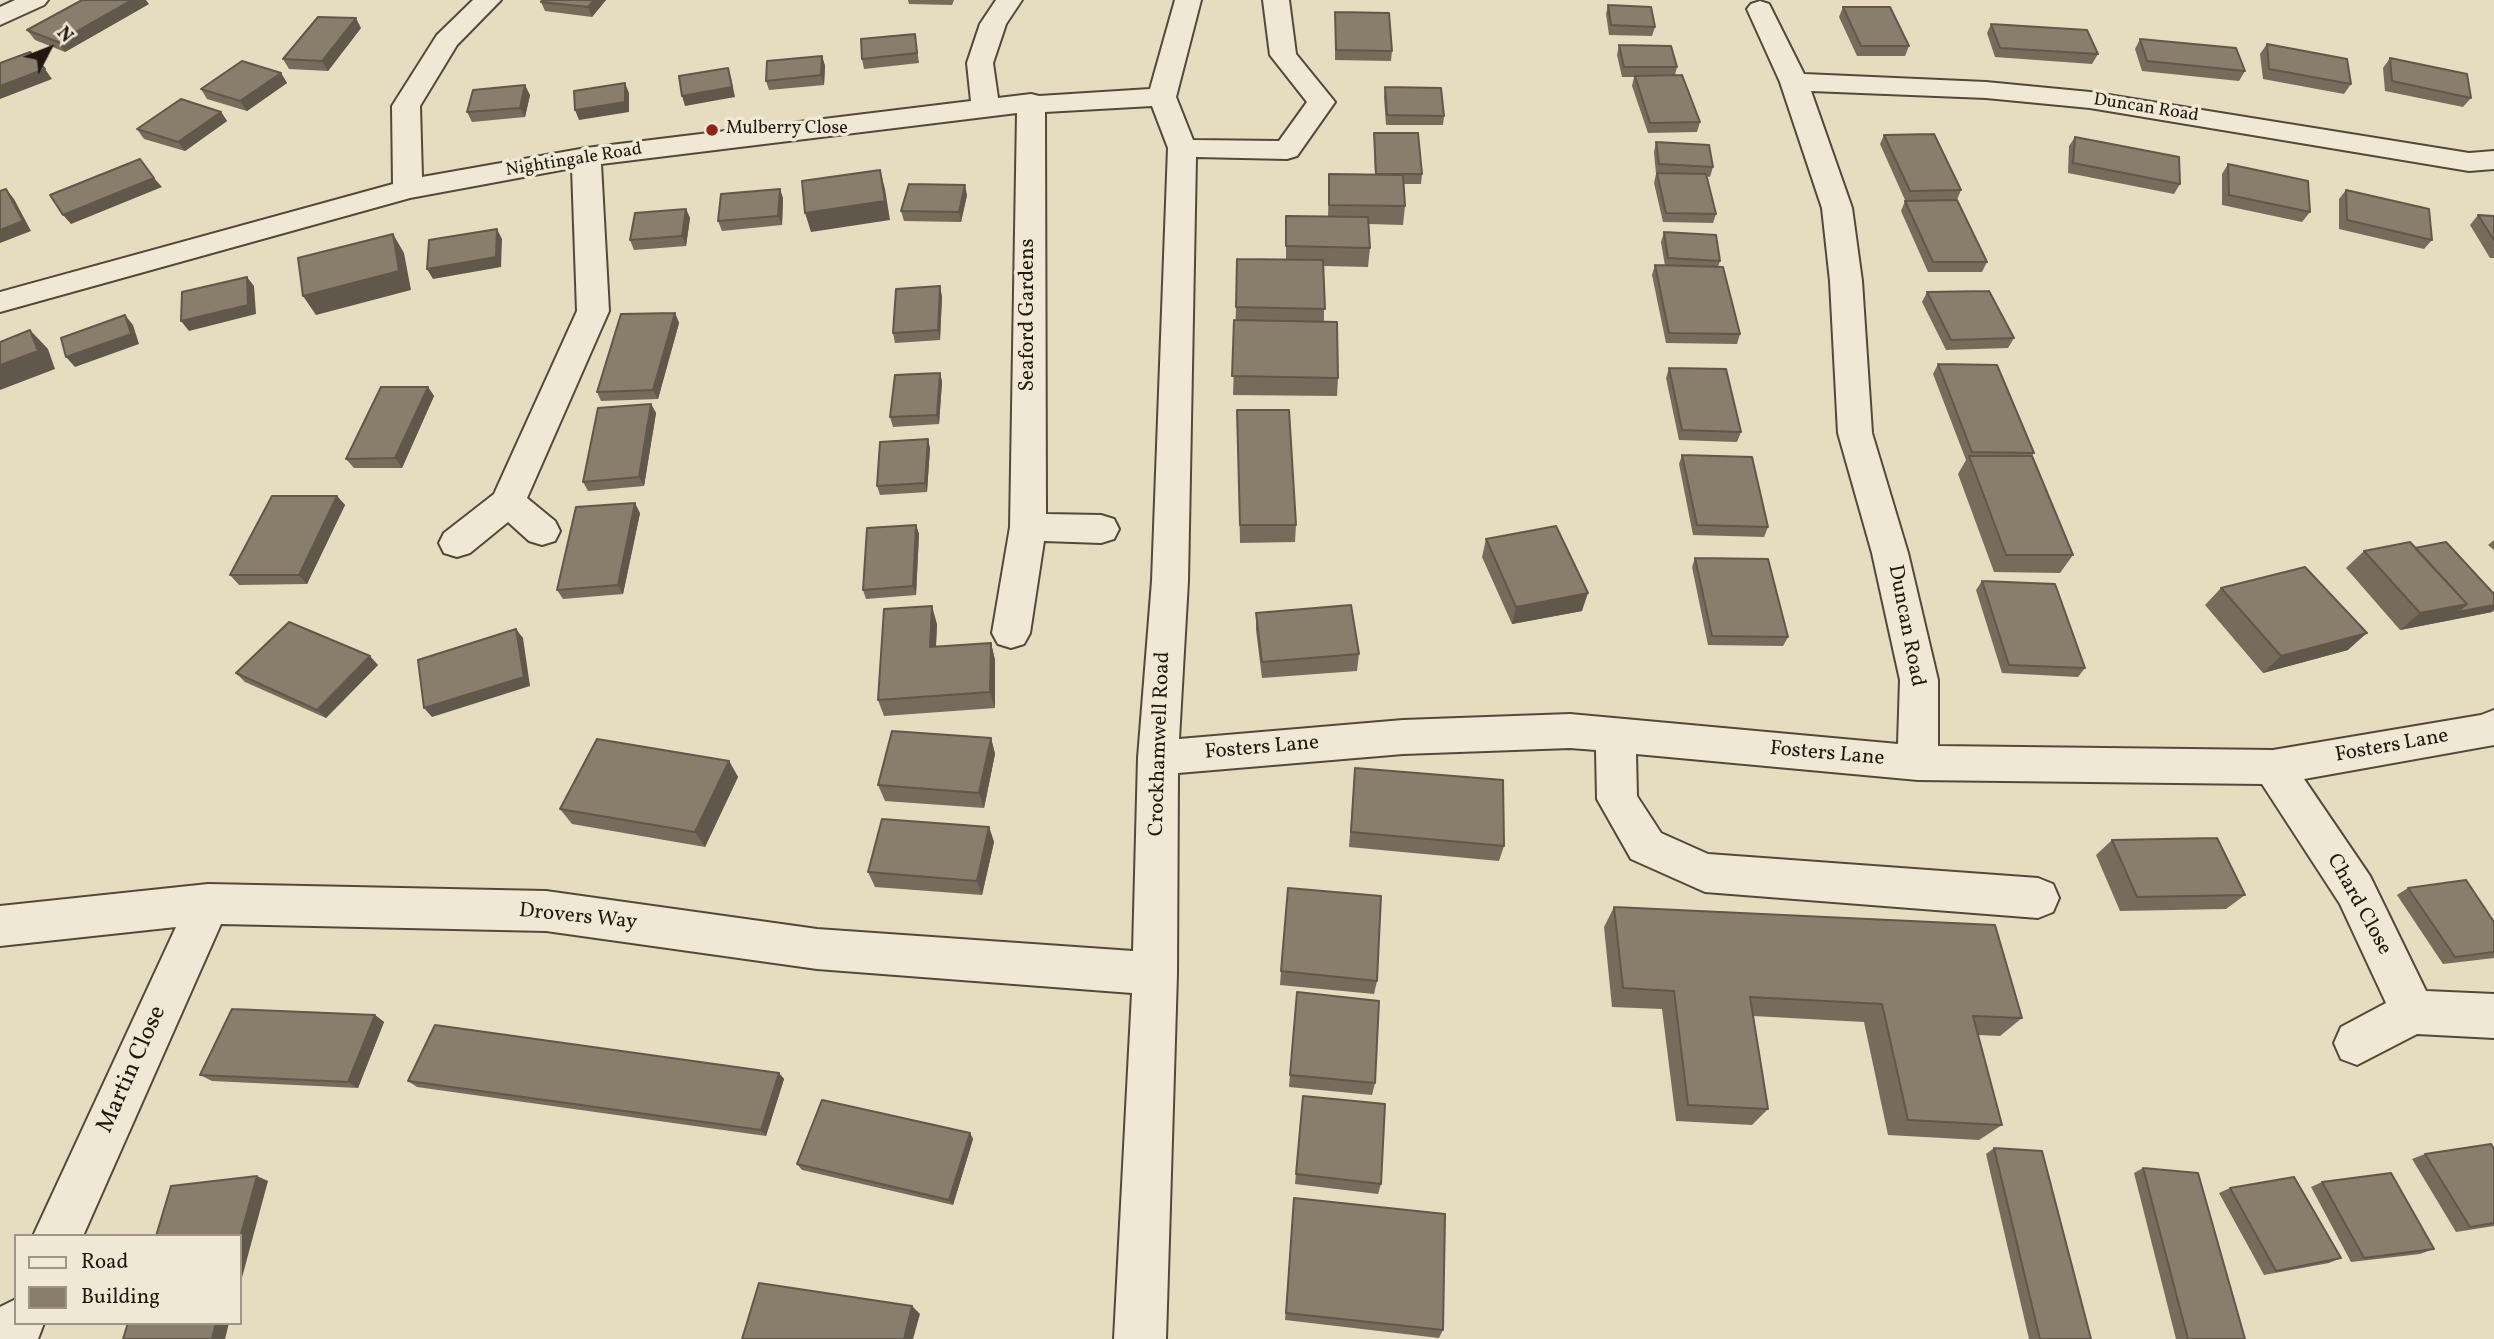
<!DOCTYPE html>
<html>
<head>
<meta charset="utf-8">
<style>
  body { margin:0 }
  #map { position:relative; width:2494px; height:1339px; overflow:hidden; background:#e6dcbf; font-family:Vollkorn,serif }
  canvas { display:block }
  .legend { position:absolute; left:14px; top:1234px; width:228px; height:91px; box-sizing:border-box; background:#efe8d5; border:2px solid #9d9586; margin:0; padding:9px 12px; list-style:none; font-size:21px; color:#22180f }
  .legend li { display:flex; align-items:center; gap:14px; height:35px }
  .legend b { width:35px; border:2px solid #9d9586 }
  .north { position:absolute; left:14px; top:14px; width:70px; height:70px; -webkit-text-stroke:5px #efe8d5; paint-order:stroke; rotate:48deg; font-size:19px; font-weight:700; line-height:28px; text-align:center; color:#22180f }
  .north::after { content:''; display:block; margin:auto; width:24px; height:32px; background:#22180f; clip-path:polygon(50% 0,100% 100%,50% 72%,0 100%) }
</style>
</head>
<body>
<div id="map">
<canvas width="2494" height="1339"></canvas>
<ul class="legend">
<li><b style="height:9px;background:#efe8d5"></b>Road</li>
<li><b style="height:19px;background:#887e6b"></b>Building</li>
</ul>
<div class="north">N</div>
</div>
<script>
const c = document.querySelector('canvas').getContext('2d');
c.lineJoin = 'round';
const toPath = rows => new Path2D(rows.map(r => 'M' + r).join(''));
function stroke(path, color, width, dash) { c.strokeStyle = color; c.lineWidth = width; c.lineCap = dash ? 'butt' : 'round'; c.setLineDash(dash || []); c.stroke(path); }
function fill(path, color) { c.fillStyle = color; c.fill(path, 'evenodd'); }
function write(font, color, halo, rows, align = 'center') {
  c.font = font + ' Vollkorn,serif'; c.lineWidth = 7; c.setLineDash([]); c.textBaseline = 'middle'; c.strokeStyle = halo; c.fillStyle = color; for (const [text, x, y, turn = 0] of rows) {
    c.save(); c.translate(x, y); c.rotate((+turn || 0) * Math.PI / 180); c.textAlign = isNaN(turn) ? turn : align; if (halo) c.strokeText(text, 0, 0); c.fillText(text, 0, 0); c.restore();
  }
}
const minor = toPath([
  [15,0,48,0,44,5,0,25,0,7,15,0],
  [473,0,501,0,457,45,420,106,422,177,586,148,971,101,967,63,980,24,996,0,1022,0,1006,24,993,63,998,98,1031,94,1039,96,1150,89,1175,0,1201,0,1176,97,1193,140,1279,141,1307,102,1270,55,1263,0,1289,0,1296,54,1335,102,1297,156,1287,159,1196,157,1188,581,1179,739,1403,720,1570,714,1898,744,1900,680,1872,553,1838,433,1830,281,1822,208,1780,82,1747,9,1751,4,1760,1,1769,4,1804,74,1986,82,2090,92,2469,153,2494,151,2494,169,2469,171,2090,108,1986,98,1811,91,1852,208,1862,281,1872,433,1908,553,1938,680,1938,746,2273,750,2481,715,2494,710,2494,745,2304,779,2370,876,2426,991,2494,994,2494,1038,2417,1034,2357,1065,2341,1059,2334,1043,2341,1027,2386,1003,2340,904,2262,784,1918,780,1636,754,1637,796,1661,833,1708,854,2038,878,2053,884,2059,898,2053,912,2038,918,1705,892,1631,859,1597,799,1596,750,1570,748,1403,754,1178,773,1177,974,1166,1339,1114,1339,1132,993,817,969,546,931,221,924,83,1236,33,1236,176,927,0,946,0,906,208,884,546,891,817,929,1133,951,1138,758,1152,581,1168,148,1152,106,1045,112,1046,514,1101,515,1114,519,1119,529,1114,539,1101,543,1044,541,1030,633,1024,644,1011,648,998,644,992,633,1010,527,1017,113,601,164,609,311,527,498,555,521,560,531,555,541,542,545,529,541,508,522,470,553,457,557,444,553,439,543,444,533,494,494,577,311,572,168,410,198,0,312,0,292,393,184,392,106,437,35,473,0],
  [16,1299,16,1323,44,1323,38,1339,0,1339,0,1307,16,1299]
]);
const wall = toPath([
  [606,0,592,17,545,11,541,2],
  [908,0,954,0,952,5,909,4],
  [149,4,65,52,35,40,27,30],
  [1608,5,1655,27,1652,36,1609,35,1606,14],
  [1843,7,1909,46,1905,56,1857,56,1839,17],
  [1335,12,1392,51,1391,61,1335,60],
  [1991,24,2098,54,2092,64,1995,57,1987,33],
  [361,28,328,71,289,69,283,59],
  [915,34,919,63,864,69,862,59],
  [2140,39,2245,71,2239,81,2142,71,2135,49],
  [2267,44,2351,84,2344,94,2263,79,2260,54],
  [1619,45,1677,67,1675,75,1700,122,1697,132,1648,133,1632,86,1634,77,1622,77,1617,55],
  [822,56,825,66,824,85,769,90,766,81],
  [2390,58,2471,98,2463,107,2385,91,2383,68],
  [281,73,287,83,247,111,207,99,201,89],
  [1385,87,1444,116,1443,125,1386,125,1384,97],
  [530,95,525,117,472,122,467,112],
  [221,112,227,121,185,151,144,139,137,129],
  [1374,133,1422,174,1421,184,1404,184,1405,206,1403,225,1368,224,1370,248,1368,267,1324,266,1324,321,1338,378,1337,396,1233,395,1236,307,1286,260,1286,216,1328,217,1329,174,1375,175,1374,142],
  [1884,135,1961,190,1957,200,1905,200,1880,144],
  [2075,137,2180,184,2174,194,2068,173,2069,146],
  [1656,142,1713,167,1710,177,1706,176,1716,214,1713,223,1663,222,1654,183,1656,174,1654,152],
  [2228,164,2310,212,2302,222,2222,205,2222,174],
  [2346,190,2432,240,2424,249,2339,229,2339,199],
  [967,195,961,222,904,221,901,211],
  [783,198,782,225,722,231,718,221],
  [1905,201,1987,262,1982,272,1928,272,1901,211],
  [686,209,690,218,686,246,634,250,630,240],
  [2478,215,2494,216,2494,258,2490,258,2470,225],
  [1664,232,1720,261,1718,267,1740,334,1737,344,1666,343,1652,275,1655,265,1665,266,1661,242],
  [1927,292,2014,338,2008,348,1946,350,1922,302],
  [942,296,940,340,895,343,893,333],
  [675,313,679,323,658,399,601,401,597,392],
  [1938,364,2034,453,2032,456,2073,555,2060,573,1994,572,1958,474,1966,460,1933,374],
  [1669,368,1741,432,1737,442,1679,440,1666,378],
  [940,373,942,382,939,424,893,427,890,417],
  [428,387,434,396,402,468,354,468,346,459],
  [651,404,656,413,644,486,588,491,583,482],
  [1237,410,1296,525,1295,542,1240,543],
  [930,448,927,492,880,495,877,486],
  [1682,455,1768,527,1764,537,1693,535,1679,464],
  [337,496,345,505,307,584,239,585,230,575],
  [640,513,623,594,563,599,557,590],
  [916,525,919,534,916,595,866,599,863,590],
  [1486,539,1582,611,1512,624,1482,557],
  [2494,540,2494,550,2488,545],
  [2415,548,2494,594,2494,610,2492,612,2400,630,2346,568,2364,551],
  [1695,558,1788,637,1783,646,1708,645,1692,567],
  [1982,581,2085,668,2078,677,2002,673,1976,590],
  [2221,588,2348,650,2263,673,2205,605],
  [1256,613,1359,654,1357,671,1262,678,1256,630],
  [937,624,936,647,991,643,995,660,995,708,884,716,878,700],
  [378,665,326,718,245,682,236,673],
  [991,738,995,754,984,808,885,801,878,785],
  [729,761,738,777,705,847,572,824,560,809],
  [1355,768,1504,846,1499,861,1349,847],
  [989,827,994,842,982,895,875,887,868,872],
  [2112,840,2245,895,2226,909,2120,911,2096,855],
  [2408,888,2494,922,2494,958,2443,964,2397,895],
  [1614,907,2022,1018,2000,1036,1978,1035,2002,1125,1979,1140,1888,1135,1864,1022,1753,1016,1768,1109,1752,1125,1676,1121,1662,1009,1612,1007,1604,927],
  [1281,971,1377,981,1374,994,1280,985],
  [1297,992,1375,1083,1372,1095,1289,1087],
  [375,1015,384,1022,358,1088,212,1081,200,1075],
  [779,1073,784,1079,766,1136,417,1087,408,1081],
  [1303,1096,1381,1184,1378,1194,1295,1184],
  [970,1133,973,1139,953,1205,802,1170,797,1164],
  [1994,1148,2091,1339,2029,1339,1986,1154],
  [2494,1149,2494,1226,2456,1232,2412,1159,2425,1154],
  [2143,1168,2245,1339,2176,1339,2134,1173],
  [2322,1182,2434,1249,2420,1254,2351,1262,2311,1187],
  [2230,1188,2341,1258,2329,1263,2264,1275,2219,1193],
  [1294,1198,1443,1330,1439,1338,1285,1320]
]);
const shadedWall = toPath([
  [132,0,146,0,149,4,65,52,58,42],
  [594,0,606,0,592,17,588,7],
  [356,18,361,28,328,71,322,61],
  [822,56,825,66,824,85,821,75],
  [728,68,731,78,735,97,685,106,682,96],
  [45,69,52,79,0,99,0,86],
  [281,73,287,83,247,111,240,101],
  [625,83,629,93,629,112,579,120,575,110],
  [525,85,530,95,525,117,520,108],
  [221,112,227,121,185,151,178,142],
  [880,170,885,189,890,220,811,232,805,213],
  [154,178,162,187,71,224,63,215],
  [965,185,967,195,961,222,959,212],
  [6,189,14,199,31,231,0,243,0,230],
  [780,189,783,198,782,225,778,216],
  [686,209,690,218,686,246,682,236],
  [497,229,502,239,501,267,433,279,427,269],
  [393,234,404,253,411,290,316,315,303,296],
  [247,277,254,286,256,314,189,331,181,321],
  [940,286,942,296,940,340,938,330],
  [675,313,679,323,658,399,653,390],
  [125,315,133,325,139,344,75,367,66,357],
  [30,330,48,349,55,369,0,390,0,365],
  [940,373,942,382,939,424,937,415],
  [428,387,434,396,402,468,395,458],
  [651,404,656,413,644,486,639,477],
  [928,439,930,448,927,492,925,483],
  [337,496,345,505,307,584,299,575],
  [635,503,640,513,623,594,618,585],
  [916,525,919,534,916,595,913,586],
  [1588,593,1582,611,1512,624,1516,607],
  [2467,604,2494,605,2494,610,2492,612,2400,630,2420,613],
  [932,606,937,624,935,664,930,647],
  [516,629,523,638,530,686,432,717,424,708],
  [2367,633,2348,650,2263,673,2281,656],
  [991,643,995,660,995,708,990,692],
  [370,656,378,665,326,718,317,710],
  [991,738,995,754,984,808,979,793],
  [729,761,738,777,705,847,695,832],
  [989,827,994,842,982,895,977,881],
  [375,1015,384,1022,358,1088,348,1082],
  [779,1073,784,1079,766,1136,761,1130],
  [970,1133,973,1139,953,1205,949,1200],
  [257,1176,268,1181,240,1285,240,1238],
  [912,1306,920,1314,913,1339,904,1339],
  [216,1323,229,1323,225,1339,212,1339]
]);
const building = toPath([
  [82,0,132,0,58,42,27,30,82,0],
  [542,0,594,0,588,7,541,2,542,0],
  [1608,5,1651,7,1655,27,1611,25,1608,5],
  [1843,7,1890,7,1909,46,1861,46,1843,7],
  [1335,12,1389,13,1392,51,1336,50,1335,12],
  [318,17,356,18,322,61,283,59,318,17],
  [1991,24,2087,30,2098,54,2000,48,1991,24],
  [915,34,917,53,862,59,861,39,915,34],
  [2140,39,2236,48,2245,71,2147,61,2140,39],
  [2267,44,2347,59,2351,84,2269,69,2267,44],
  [1619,45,1671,46,1677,67,1624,67,1619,45],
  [30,52,45,69,0,86,0,63,30,52],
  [822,56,821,75,766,81,767,61,822,56],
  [2390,58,2467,74,2471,98,2392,81,2390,58],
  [242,61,281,73,240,101,201,89,242,61],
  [728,68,732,87,682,96,679,76,728,68],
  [1682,75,1700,122,1650,123,1635,76,1682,75],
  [625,83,625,102,575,110,574,91,625,83],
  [525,85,520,108,467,112,473,90,525,85],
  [1385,87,1441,88,1444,116,1387,115,1385,87],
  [181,99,221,112,178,142,137,129,181,99],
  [1374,133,1418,133,1422,174,1376,174,1374,133],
  [1934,134,1961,190,1910,191,1884,135,1934,134],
  [2075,137,2179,157,2180,184,2073,163,2075,137],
  [1656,142,1709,145,1713,167,1659,164,1656,142],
  [140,159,154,178,63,215,50,195,140,159],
  [2228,164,2308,181,2310,212,2229,195,2228,164],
  [880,170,885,201,805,213,802,181,880,170],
  [1657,173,1706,174,1716,214,1666,213,1657,173],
  [1329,174,1403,175,1405,206,1329,205,1329,174],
  [909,184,965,185,959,212,901,211,909,184],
  [6,189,23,221,0,230,0,191,6,189],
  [780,189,778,216,718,221,721,194,780,189],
  [2346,190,2429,209,2432,240,2347,220,2346,190],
  [1957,200,1987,262,1933,262,1905,201,1957,200],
  [686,209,682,236,630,240,635,213,686,209],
  [2478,215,2494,216,2494,240,2478,215],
  [1286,216,1368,217,1370,248,1286,246,1286,216],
  [497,229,496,257,427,269,429,240,497,229],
  [1664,232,1716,235,1720,261,1668,258,1664,232],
  [393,234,399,271,303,296,298,258,393,234],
  [1237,259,1323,260,1325,309,1236,307,1237,259],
  [1655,265,1723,267,1740,334,1669,333,1655,265],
  [247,277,248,305,181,321,182,292,247,277],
  [940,286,938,330,893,333,896,289,940,286],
  [1989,291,2014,338,1951,340,1927,292,1989,291],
  [675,313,653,390,597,392,621,314,675,313],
  [125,315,131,334,66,357,61,338,125,315],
  [1234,320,1337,322,1338,378,1232,376,1234,320],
  [30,330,38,351,0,365,0,342,30,330],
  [1938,364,1997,365,2034,453,1972,452,1938,364],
  [1669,368,1726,369,1741,432,1682,430,1669,368],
  [940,373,937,415,890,417,895,375,940,373],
  [381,387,428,387,395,458,346,459,381,387],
  [651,404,639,477,583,482,598,408,651,404],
  [1237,410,1289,410,1296,525,1240,525,1237,410],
  [928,439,925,483,877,486,880,442,928,439],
  [1682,455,1752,457,1768,527,1697,525,1682,455],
  [1969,456,2032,456,2073,555,2006,555,1969,456],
  [272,496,337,496,299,575,230,575,272,496],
  [635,503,618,585,557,590,576,507,635,503],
  [916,525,913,586,863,590,867,528,916,525],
  [1556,526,1588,593,1516,607,1486,539,1556,526],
  [2410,542,2467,604,2420,613,2364,551,2410,542],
  [2446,542,2494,594,2494,605,2457,612,2467,604,2415,548,2446,542],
  [1695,558,1768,559,1788,637,1712,636,1695,558],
  [2305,567,2367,633,2281,656,2221,588,2305,567],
  [1982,581,2055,584,2085,668,2009,665,1982,581],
  [1351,605,1359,654,1262,662,1256,613,1351,605],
  [932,606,930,647,991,643,990,692,878,700,884,609,932,606],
  [289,622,370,656,317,710,236,673,289,622],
  [516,629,524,677,424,708,418,660,516,629],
  [892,731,991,738,979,793,878,785,892,731],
  [597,739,729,761,695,832,560,809,597,739],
  [1355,768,1503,780,1504,846,1351,832,1355,768],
  [882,819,989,827,977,881,868,872,882,819],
  [2217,838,2245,895,2137,897,2112,840,2217,838],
  [2466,880,2494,922,2494,952,2455,957,2408,888,2466,880],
  [1288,888,1381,896,1377,981,1281,971,1288,888],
  [1614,907,1995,925,2022,1018,1973,1016,2002,1125,1908,1120,1882,1004,1750,997,1768,1109,1688,1105,1674,991,1623,988,1614,907],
  [1297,992,1379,1001,1375,1083,1290,1075,1297,992],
  [232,1009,375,1015,348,1082,200,1075,232,1009],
  [435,1025,779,1073,761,1130,408,1081,435,1025],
  [1303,1096,1385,1104,1381,1184,1296,1174,1303,1096],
  [822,1100,970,1133,949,1200,797,1164,822,1100],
  [2491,1144,2494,1149,2494,1223,2470,1227,2425,1154,2491,1144],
  [1994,1148,2042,1151,2091,1339,2040,1339,1994,1148],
  [2143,1168,2198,1173,2245,1339,2188,1339,2143,1168],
  [2391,1173,2434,1249,2364,1258,2322,1182,2391,1173],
  [257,1176,240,1238,240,1236,156,1236,171,1186,257,1176],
  [2294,1177,2341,1258,2276,1271,2230,1188,2294,1177],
  [1294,1198,1445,1214,1443,1330,1286,1313,1294,1198],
  [759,1283,912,1306,904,1339,742,1339,759,1283],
  [128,1323,216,1323,212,1339,123,1339,128,1323]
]);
const markers = [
  [712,130,7,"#8f2418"]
];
const farStreetnames = [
  ["Duncan Road",2146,109,9],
  ["Nightingale Road",574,161,-9]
];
const farPoinames = [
  ["Mulberry Close",726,130]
];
const streetNames = [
  ["Seaford Gardens",1029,315,-90],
  ["Duncan Road",1905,626,79],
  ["Crockhamwell Road",1161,744,-88],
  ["Fosters Lane",2392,747,-10],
  ["Fosters Lane",1262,749,-5],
  ["Fosters Lane",1827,755,5],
  ["Chard Close",2358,905,61],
  ["Drovers Way",578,918,6]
];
const nearStreetnames = [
  ["Martin Close",133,1070,-66]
];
stroke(minor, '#53493b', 4);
fill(minor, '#efe8d5');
fill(wall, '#756c5c');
fill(shadedWall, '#5f584b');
fill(building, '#887e6b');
stroke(building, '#5f584b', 2);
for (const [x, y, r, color] of markers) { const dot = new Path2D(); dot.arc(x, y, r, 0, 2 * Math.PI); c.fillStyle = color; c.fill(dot); stroke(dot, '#efe8d5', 2.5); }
write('18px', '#22180f', '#efe8d5', farStreetnames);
write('18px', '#22180f', '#efe8d5', farPoinames, 'left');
write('21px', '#22180f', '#efe8d5', streetNames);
write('24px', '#22180f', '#efe8d5', nearStreetnames);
</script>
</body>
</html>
